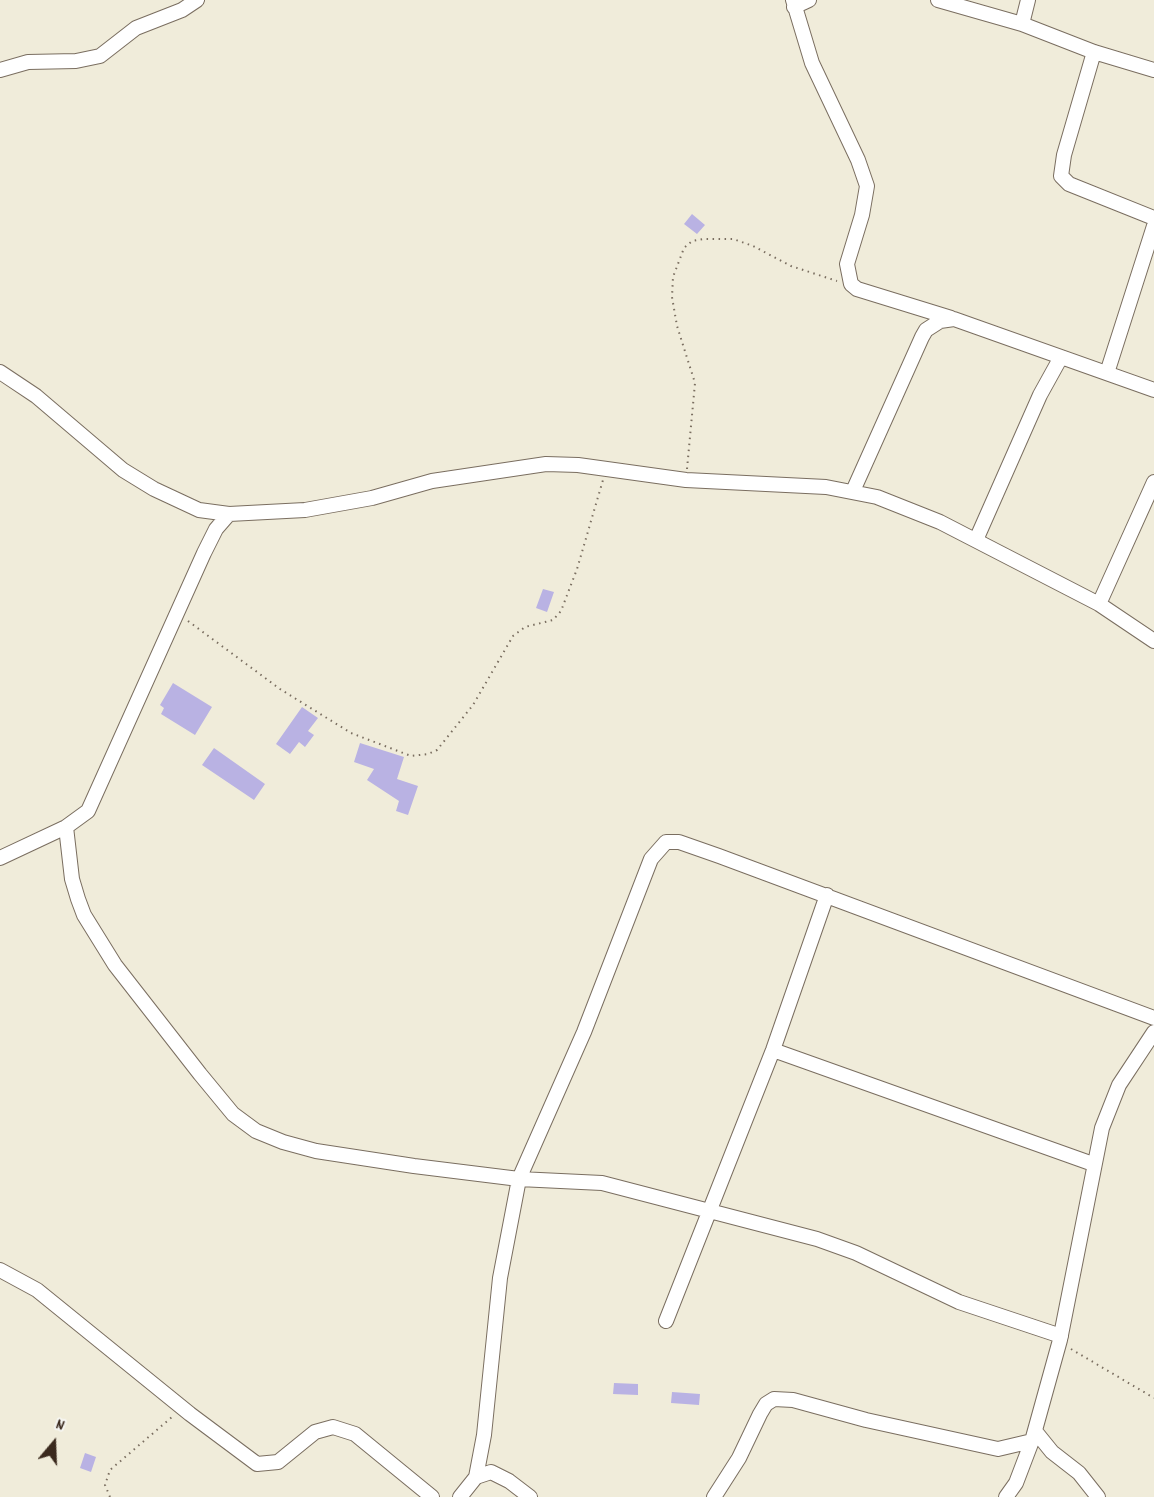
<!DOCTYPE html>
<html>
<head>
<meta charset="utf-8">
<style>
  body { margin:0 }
  #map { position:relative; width:1154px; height:1497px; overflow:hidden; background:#f0ecda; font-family:Dekko,sans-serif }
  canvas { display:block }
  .north { position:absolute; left:24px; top:1413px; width:60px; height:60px; -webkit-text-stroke:4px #f6f6f2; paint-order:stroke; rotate:19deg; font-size:16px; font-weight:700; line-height:24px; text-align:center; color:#3b2a1e }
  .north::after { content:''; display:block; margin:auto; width:21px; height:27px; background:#3b2a1e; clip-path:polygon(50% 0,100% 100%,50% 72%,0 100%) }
</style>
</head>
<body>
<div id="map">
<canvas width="1154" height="1497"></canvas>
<div class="north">N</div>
</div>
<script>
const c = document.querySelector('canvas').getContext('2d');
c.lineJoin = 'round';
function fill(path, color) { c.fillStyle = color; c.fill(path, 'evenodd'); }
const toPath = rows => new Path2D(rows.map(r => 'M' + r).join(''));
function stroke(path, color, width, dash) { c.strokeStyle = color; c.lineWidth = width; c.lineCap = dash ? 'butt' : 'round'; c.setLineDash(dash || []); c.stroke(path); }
const building = toPath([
  [692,214,705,225,697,234,684,224],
  [543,589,554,592,547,612,536,608],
  [173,683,212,707,195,735,161,714,164,708,160,705],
  [302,707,318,718,308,731,314,735,305,747,299,742,290,754,276,744],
  [360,743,404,757,397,779,418,786,408,815,396,811,399,801,367,780,374,769,354,762],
  [214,748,265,784,254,800,202,765],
  [614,1383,638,1384,638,1395,613,1394],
  [672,1392,700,1394,699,1405,671,1403],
  [85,1453,96,1457,91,1472,80,1468]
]);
const path = toPath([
  [687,469,695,383,677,326,672,297,673,277,684,248,692,241,703,239,733,239,753,246,791,266,837,281],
  [188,621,280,689,351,733,411,756,428,754,437,750,473,705,513,636,525,627,553,620,561,611,577,569,603,480],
  [1071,1349,1154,1398],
  [110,1497,105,1485,110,1470,172,1417]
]);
const street = toPath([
  [793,0,812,63,858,160,867,186,862,215,847,264,851,284,857,289,951,318],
  [938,0,1022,24,1094,52,1154,70],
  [794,7,809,0],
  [1022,24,1028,0],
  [1094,52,1064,155,1061,176,1069,184,1154,218],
  [0,70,28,62,76,61,100,56,136,28,182,10,197,0],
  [0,372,36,396,123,470,154,489,199,510,229,514,305,510,372,498,432,481,546,464,578,465,686,480,826,487,877,497,940,522,1099,604,1154,641],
  [1107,373,1154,226],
  [853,491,922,337,926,330,940,321,954,319,1154,390],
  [976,540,1040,395,1061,357],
  [1099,604,1154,482],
  [66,827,72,879,78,899,84,915,115,965,200,1074,233,1114,256,1131,283,1142,316,1151,414,1166,519,1179,602,1183,817,1239,856,1253,959,1302,1061,1336],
  [0,858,66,827,88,811,204,553,216,529,229,514],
  [773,1050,1093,1164],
  [0,1270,37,1290,190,1414,257,1464,278,1462,315,1432,333,1427,355,1434,432,1497],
  [666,1321,773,1050,827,895],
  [1035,1431,1052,1452,1079,1473,1098,1497],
  [476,1477,484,1435,500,1278,519,1179,584,1032,651,859,666,842,679,842,719,856,1154,1018],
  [460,1497,476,1477,491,1472,509,1481,530,1497],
  [714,1497,739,1458,760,1414,766,1404,774,1399,793,1400,866,1420,998,1449,1032,1441],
  [1006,1497,1016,1483,1032,1441,1060,1340,1102,1128,1119,1085,1154,1032]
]);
fill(building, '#b9b2e3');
stroke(street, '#7a6e60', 16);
stroke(path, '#7a6e60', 2, [1.5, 4.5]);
stroke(street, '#fff', 14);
</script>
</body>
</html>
